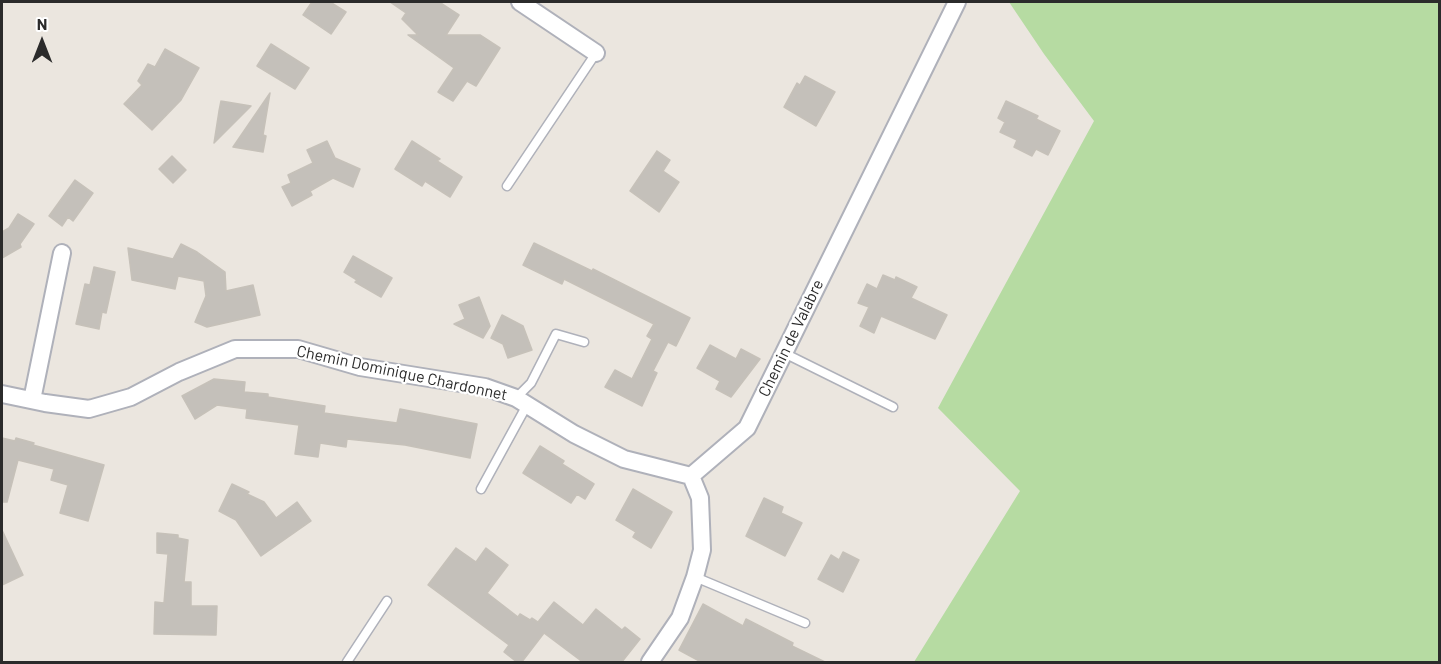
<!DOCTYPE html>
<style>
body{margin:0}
#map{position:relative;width:1441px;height:664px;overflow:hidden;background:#ebe6df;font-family:Barlow,sans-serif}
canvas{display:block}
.frame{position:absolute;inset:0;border:3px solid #2b2b2b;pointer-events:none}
.north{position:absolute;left:12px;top:12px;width:60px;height:60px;-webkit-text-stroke:4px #fff;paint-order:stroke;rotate:0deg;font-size:16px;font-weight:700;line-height:24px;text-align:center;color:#2b2b2b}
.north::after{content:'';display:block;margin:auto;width:21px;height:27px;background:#2b2b2b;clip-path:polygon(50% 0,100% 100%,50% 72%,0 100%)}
</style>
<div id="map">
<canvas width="1441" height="664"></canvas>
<div class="frame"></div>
<div class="north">N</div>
</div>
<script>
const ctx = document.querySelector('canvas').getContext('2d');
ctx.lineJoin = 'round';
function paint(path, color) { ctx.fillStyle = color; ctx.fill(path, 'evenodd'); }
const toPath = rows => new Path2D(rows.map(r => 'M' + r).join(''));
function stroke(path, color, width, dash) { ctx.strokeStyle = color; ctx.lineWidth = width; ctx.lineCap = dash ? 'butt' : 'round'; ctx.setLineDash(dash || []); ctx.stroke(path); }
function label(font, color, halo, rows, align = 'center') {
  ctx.font = font + ' Barlow,sans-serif'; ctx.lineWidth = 4.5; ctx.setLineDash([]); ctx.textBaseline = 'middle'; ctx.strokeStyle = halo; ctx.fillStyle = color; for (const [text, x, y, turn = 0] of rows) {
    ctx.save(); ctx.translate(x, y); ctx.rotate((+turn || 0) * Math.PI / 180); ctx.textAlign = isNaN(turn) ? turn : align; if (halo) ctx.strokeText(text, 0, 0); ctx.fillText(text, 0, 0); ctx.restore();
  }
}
paint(toPath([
 [1009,2,1439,2,1439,662,914,662,1020,491,938,408,1094,121,1044,54]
]), '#b6dba2');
const building = toPath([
 [312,2,330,2,346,12,331,34,303,15,312,2],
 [390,2,439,2,459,15,446,35,480,35,500,48,476,86,467,81,453,101,438,92,454,68,408,35,418,35,402,19,406,13,390,2],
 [271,44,309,68,295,89,257,66,271,44],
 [165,49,199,68,181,100,152,130,124,104,142,85,138,81,148,64,155,67,165,49],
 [805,76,835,92,816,126,784,107,797,83,800,85,805,76],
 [270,93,263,135,266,136,263,152,233,147,270,93],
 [221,101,251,106,214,143,219,111,221,101],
 [1006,101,1038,116,1036,119,1060,131,1048,155,1036,149,1032,156,1014,147,1017,140,1000,132,1005,122,998,118,1006,101],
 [327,141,335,158,360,169,353,187,333,178,310,191,312,195,292,206,282,187,291,183,288,175,313,163,307,150,327,141],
 [412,141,440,159,437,161,462,177,450,197,425,181,422,186,395,169,412,141],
 [657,151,670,160,663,171,679,182,659,212,630,191,657,151],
 [172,156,186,170,173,183,159,169,172,156],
 [75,180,93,193,73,221,68,217,62,226,49,216,75,180],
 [18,214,34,224,20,244,21,247,2,258,2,232,9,228,18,214],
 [534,243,592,271,593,269,690,318,676,346,668,342,653,371,657,373,642,406,605,387,615,370,632,379,652,339,647,336,654,324,564,279,562,284,523,265,534,243],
 [181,244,197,252,225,272,226,291,253,285,260,315,207,327,195,322,206,296,204,281,178,276,175,289,132,280,128,248,173,259,181,244],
 [353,256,392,278,381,297,355,282,357,280,344,272,353,256],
 [94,267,115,272,106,313,102,312,99,329,76,324,85,284,90,285,94,267],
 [883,275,895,280,896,277,917,287,911,298,947,315,935,339,881,316,874,333,860,326,869,307,858,303,867,284,877,289,883,275],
 [479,297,490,326,483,338,454,324,465,319,459,305,479,297],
 [502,315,523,326,532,350,508,358,503,344,491,338,502,315],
 [710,345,736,359,741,349,760,359,731,397,716,389,720,381,697,368,710,345],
 [214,379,245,382,244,392,268,394,268,397,325,406,324,413,397,423,400,409,477,424,470,458,405,445,347,439,346,447,320,443,318,457,295,454,299,425,246,418,247,409,217,405,195,419,182,396,214,379],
 [2,438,15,441,16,438,34,443,33,445,104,465,88,521,60,513,68,485,51,480,54,469,18,460,7,502,2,502,2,438],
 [540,446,564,461,562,464,594,484,585,499,577,494,571,503,523,473,540,446],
 [232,484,249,492,247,494,264,502,276,518,297,502,311,521,261,556,236,520,219,511,232,484],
 [633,489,672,512,651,548,633,537,636,532,616,520,633,489],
 [764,498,783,507,781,513,802,523,785,556,746,536,764,498],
 [2,530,23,575,2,585,2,530],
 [157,533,178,535,178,538,188,540,184,582,191,582,191,606,217,606,216,635,154,634,155,602,164,603,168,554,157,553,157,533],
 [456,548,476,562,486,548,508,565,487,593,518,617,520,614,530,620,532,618,538,622,554,602,583,625,596,609,622,630,625,627,640,639,621,663,584,663,544,633,521,663,518,663,504,652,509,645,428,585,456,548],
 [843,552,859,560,843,592,818,579,831,555,839,560,843,552],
 [703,604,743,626,746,619,793,643,792,646,827,663,703,663,679,650,703,604]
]);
paint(building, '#c4c0ba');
stroke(building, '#c6c1b9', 1.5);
const service = toPath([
 [507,186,596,53],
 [784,353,893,407],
 [516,398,531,383,556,334,584,342],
 [481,489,527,405],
 [695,577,805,623],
 [347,662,387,601]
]);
const minor = toPath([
 [520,2,596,53],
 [2,394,45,403,89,409,131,397,179,372,235,349,298,349,360,367,485,387,516,398,574,434,624,459,691,476],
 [32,400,62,253],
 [650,662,680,618,695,577,702,550,700,498,691,476,747,428,957,2]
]);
stroke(service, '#afb1ba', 11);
stroke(minor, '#afb1ba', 20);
stroke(service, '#fff', 8);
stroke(minor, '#fff', 16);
label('16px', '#2b2b2b', '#fff', [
 ["Chemin de Valabre",791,338,-64],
 ["Chemin Dominique Chardonnet",402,373,12]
]);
</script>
